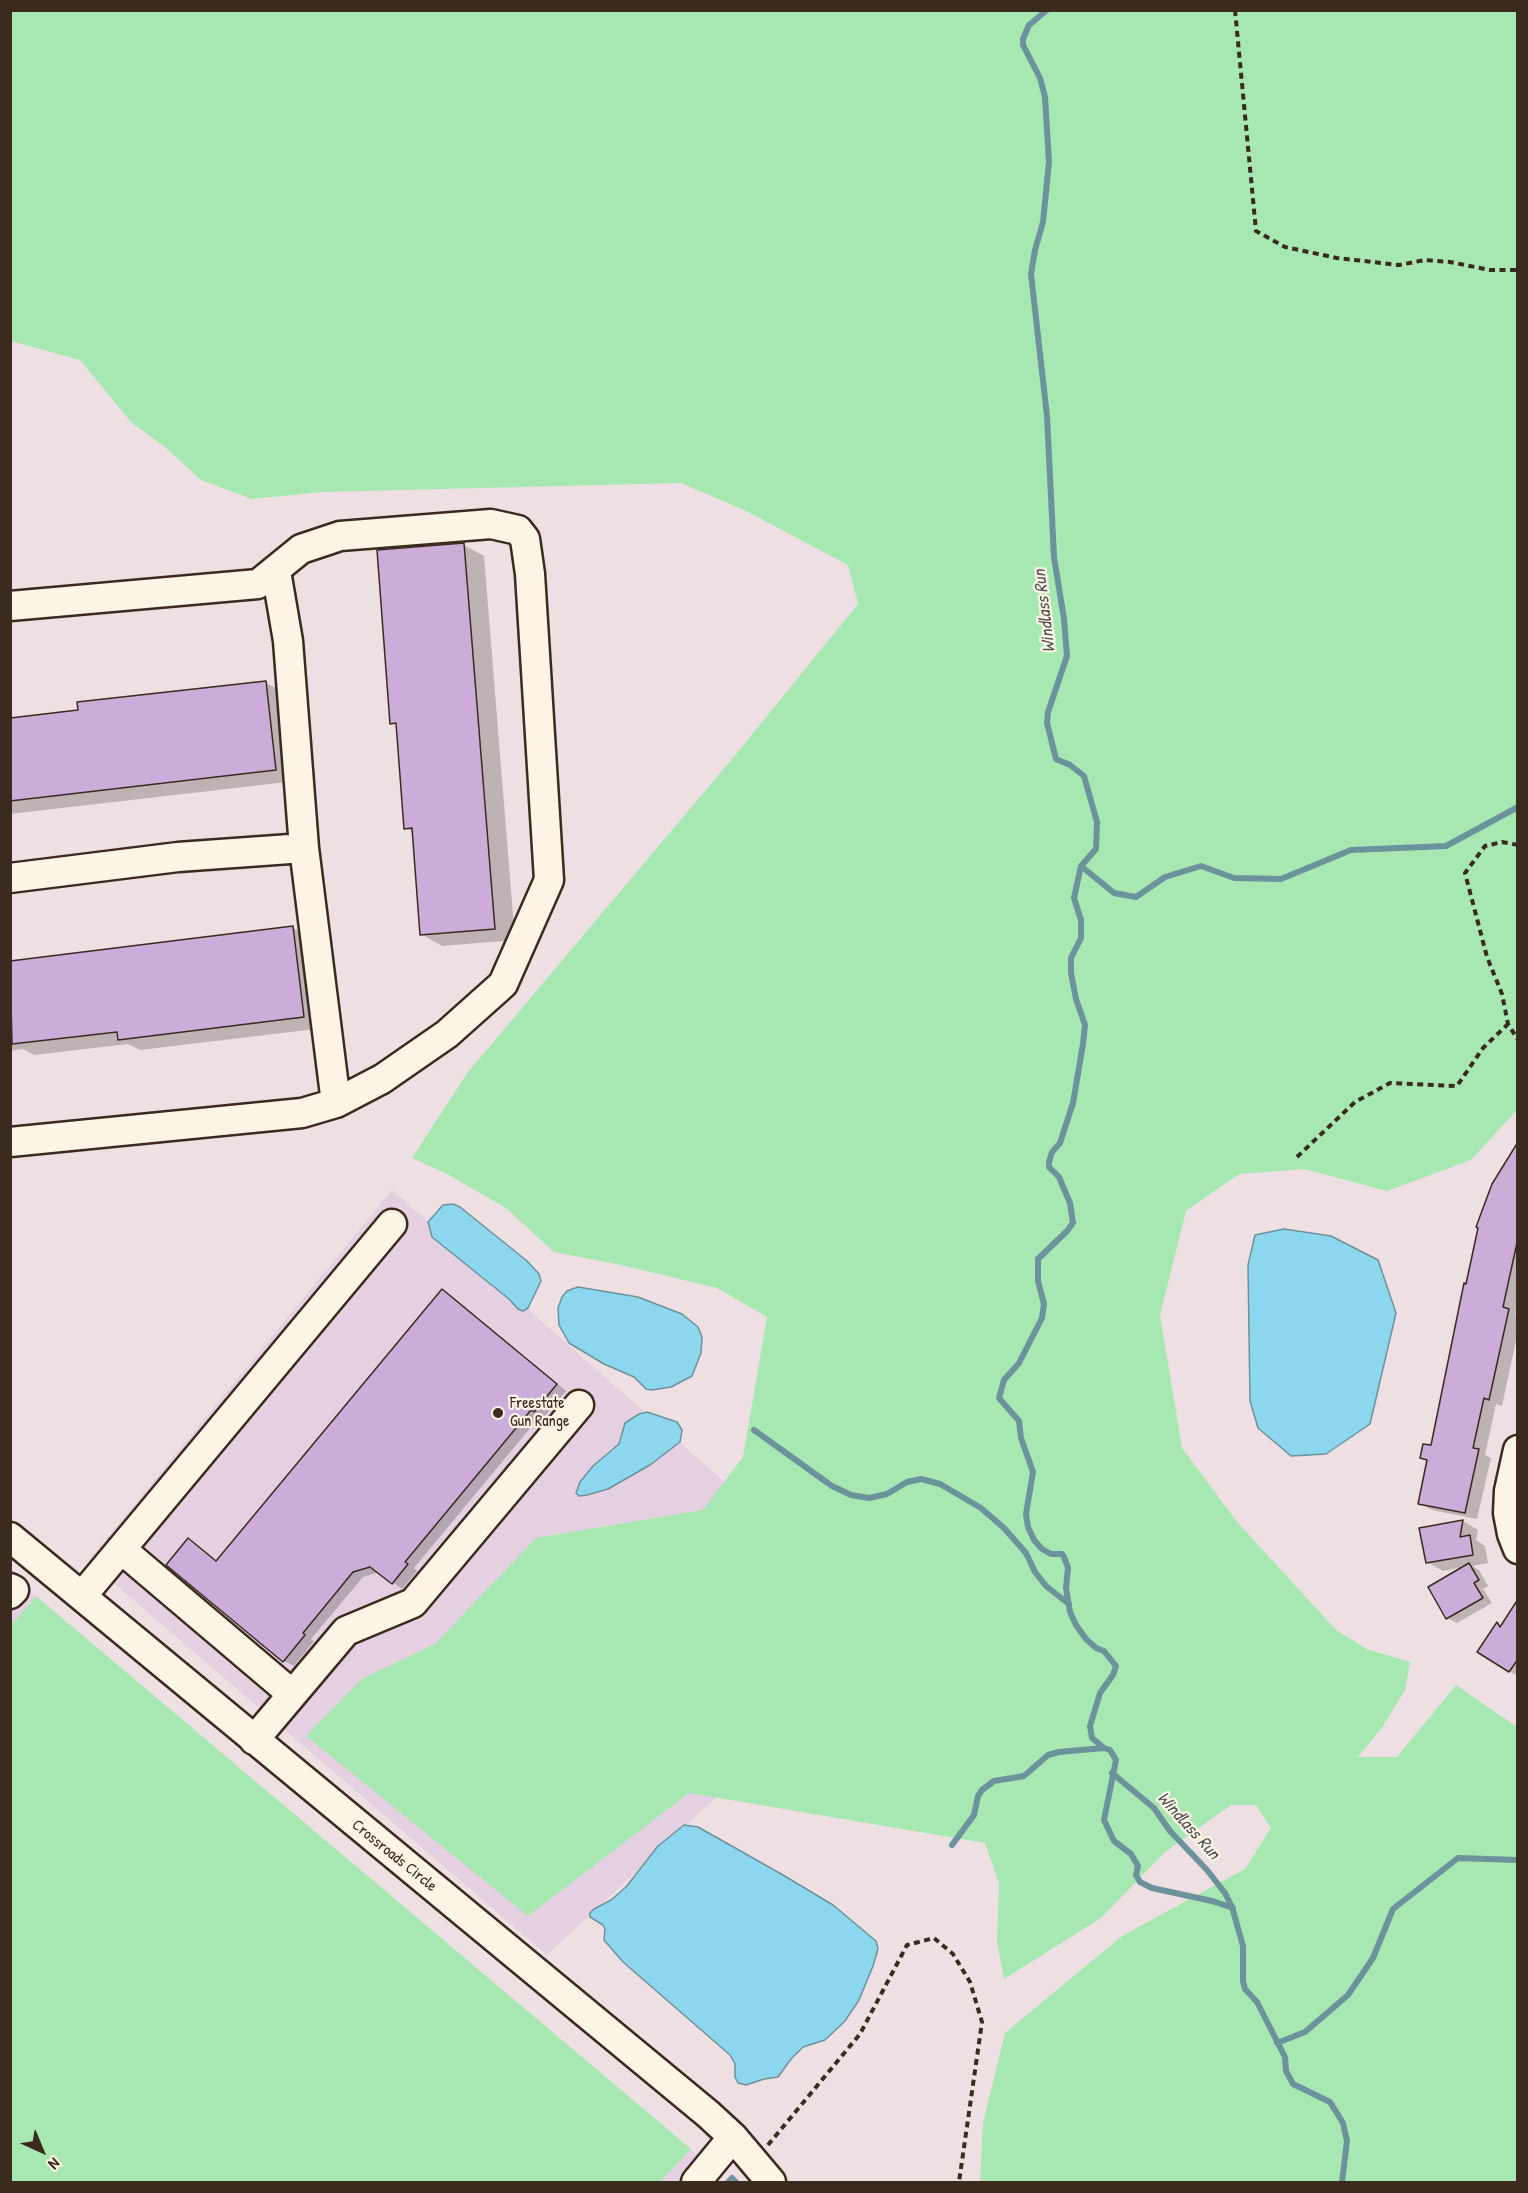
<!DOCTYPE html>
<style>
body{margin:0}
#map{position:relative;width:1528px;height:2193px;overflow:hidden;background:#eedfe2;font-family:"Patrick Hand",sans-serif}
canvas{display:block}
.frame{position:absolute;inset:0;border:12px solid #3b2a1e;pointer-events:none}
.north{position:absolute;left:12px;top:2121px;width:60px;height:60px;-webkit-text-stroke:4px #fcf5e5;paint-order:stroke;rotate:136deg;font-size:16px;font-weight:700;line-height:24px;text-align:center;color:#3b2a1e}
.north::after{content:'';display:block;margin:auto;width:21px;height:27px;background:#3b2a1e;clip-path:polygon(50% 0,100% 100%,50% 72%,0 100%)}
</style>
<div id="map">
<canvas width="1528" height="2193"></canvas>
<div class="frame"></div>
<div class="north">N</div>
</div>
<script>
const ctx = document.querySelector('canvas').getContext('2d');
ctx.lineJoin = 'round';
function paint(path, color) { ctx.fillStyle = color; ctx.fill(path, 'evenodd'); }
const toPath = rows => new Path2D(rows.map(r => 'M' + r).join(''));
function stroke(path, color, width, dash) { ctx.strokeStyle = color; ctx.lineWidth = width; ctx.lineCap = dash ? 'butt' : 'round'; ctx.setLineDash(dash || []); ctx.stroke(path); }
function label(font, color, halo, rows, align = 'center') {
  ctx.font = font + ' "Patrick Hand",sans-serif'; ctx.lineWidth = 4.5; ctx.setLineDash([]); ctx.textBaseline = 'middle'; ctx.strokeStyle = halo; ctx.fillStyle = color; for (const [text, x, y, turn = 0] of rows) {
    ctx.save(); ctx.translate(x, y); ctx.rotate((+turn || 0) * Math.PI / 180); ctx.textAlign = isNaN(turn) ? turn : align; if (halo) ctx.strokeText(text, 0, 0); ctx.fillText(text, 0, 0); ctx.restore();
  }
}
paint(toPath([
 [392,1190,893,1630,845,1683,702,1810,547,1955,88,1561],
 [11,1577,36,1596,11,1626],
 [691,2149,720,2182,660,2182]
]), '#e4d0e0');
paint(toPath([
 [10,11,1517,11,1517,1110,1471,1160,1387,1191,1304,1169,1239,1174,1186,1211,1160,1315,1182,1448,1238,1523,1336,1630,1367,1649,1410,1662,1405,1690,1383,1726,1358,1757,1397,1757,1456,1685,1517,1727,1517,2182,980,2182,983,2123,1005,2033,1122,1936,1245,1869,1271,1828,1256,1805,1231,1805,1165,1852,1101,1918,1004,1979,997,1942,999,1883,985,1843,689,1793,528,1916,306,1736,362,1679,435,1644,536,1538,703,1510,743,1457,767,1317,717,1288,621,1265,554,1252,506,1208,447,1174,412,1158,468,1072,732,759,858,604,848,565,744,510,681,483,322,492,252,499,201,480,165,447,132,423,80,360,11,341],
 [36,1596,691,2149,660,2182,11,2182,10,1626]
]), '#a7e8b2');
const water = toPath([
 [453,1204,460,1207,527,1261,539,1274,541,1281,528,1308,523,1311,518,1309,509,1299,432,1237,428,1222,443,1205,453,1204],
 [1284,1229,1331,1236,1378,1260,1396,1313,1370,1424,1326,1454,1291,1456,1258,1428,1250,1401,1248,1265,1255,1235,1284,1229],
 [578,1287,638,1297,682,1314,698,1327,702,1337,701,1353,692,1376,671,1387,652,1390,646,1389,634,1377,604,1364,569,1343,559,1325,558,1308,562,1297,567,1291,578,1287],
 [647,1412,677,1422,682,1430,680,1442,650,1465,608,1489,587,1495,579,1496,576,1493,580,1482,593,1466,619,1444,625,1423,639,1414,647,1412],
 [684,1825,698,1827,783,1875,833,1905,876,1941,878,1949,873,1966,859,2000,845,2021,825,2040,803,2047,791,2059,778,2077,764,2079,746,2085,738,2083,735,2077,735,2064,730,2055,623,1962,604,1940,605,1929,603,1925,590,1917,590,1913,594,1909,611,1900,626,1887,658,1846,684,1825]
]);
paint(water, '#8dd7ee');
stroke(water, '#6c929b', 1.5);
paint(toPath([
 [464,545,484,556,515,940,442,946,421,934,413,832,406,828,398,726,392,723],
 [265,682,286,694,296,781,10,814,10,719,79,711],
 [293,928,313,940,324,1028,140,1050,128,1044,34,1055,23,1049,10,1051,10,962],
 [1518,1145,1518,1300,1515,1314,1518,1315,1518,1331,1502,1406,1496,1404,1485,1455,1491,1458,1477,1519,1432,1510,1420,1503,1428,1461,1422,1458,1432,1447,1468,1286],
 [442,1291,452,1296,566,1391,544,1417,541,1415,414,1568,417,1571,402,1589,379,1572,363,1577,311,1639,314,1641,294,1666,284,1661,189,1540,218,1562],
 [1463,1521,1478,1530,1476,1540,1485,1546,1488,1563,1472,1566,1479,1570,1488,1586,1483,1589,1492,1603,1457,1623,1447,1618,1464,1567,1443,1571,1427,1562,1421,1529],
 [1518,1622,1518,1676,1484,1657,1497,1624,1503,1627]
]), '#0003');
stroke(toPath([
 [1047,10,1029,25,1023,39,1023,45,1040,78,1045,97,1049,162,1043,222,1035,250,1031,274,1047,416,1054,557,1064,619,1067,656,1048,712,1047,723,1056,759,1070,765,1084,776,1097,822,1096,849,1081,866,1074,898,1081,920,1081,938,1071,958,1071,973,1076,999,1085,1025,1083,1044,1073,1103,1060,1143,1052,1152,1049,1162,1049,1167,1059,1177,1070,1203,1073,1223,1067,1231,1038,1259,1038,1281,1044,1304,1042,1318,1019,1363,1004,1380,999,1398,1019,1421,1021,1438,1033,1472,1026,1514,1028,1527,1034,1540,1042,1549,1051,1554,1062,1554,1064,1557,1068,1568,1066,1588,1070,1612,1076,1625,1086,1639,1096,1648,1104,1651,1116,1666,1113,1675,1100,1693,1090,1726,1092,1738,1104,1748,1110,1750,1116,1760,1104,1820,1114,1841,1131,1854,1138,1866,1136,1875,1140,1882,1152,1888,1212,1901,1233,1908],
 [1081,866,1114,893,1136,897,1165,877,1201,866,1234,878,1281,879,1351,850,1446,846,1518,807],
 [754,1430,832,1486,851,1495,869,1498,887,1494,907,1482,921,1479,940,1484,981,1508,1004,1528,1026,1553,1035,1572,1046,1586,1069,1604],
 [1112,1773,1154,1808,1170,1831,1207,1870,1225,1893,1232,1907,1243,1946,1243,1981,1245,1989,1257,2002,1285,2057,1286,2071,1293,2084,1330,2102,1343,2123,1347,2141,1342,2182],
 [952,1845,974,1815,978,1796,982,1790,994,1781,1024,1776,1048,1755,1059,1752,1104,1748],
 [1277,2043,1305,2032,1348,1995,1373,1958,1393,1909,1458,1858,1518,1860],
 [728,2182,732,2178,736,2182]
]), '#6c929b', 6);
const building = toPath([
 [464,543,495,929,420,935,412,828,404,829,396,723,390,724,377,550,464,543],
 [266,681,276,770,10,801,10,718,78,710,77,702,266,681],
 [293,926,304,1017,118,1040,117,1032,12,1044,10,961,293,926],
 [1518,1142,1518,1238,1503,1307,1509,1309,1489,1400,1484,1398,1473,1448,1479,1449,1465,1513,1418,1504,1427,1460,1420,1458,1423,1444,1431,1445,1464,1283,1466,1284,1478,1228,1476,1227,1492,1184,1518,1142],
 [442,1289,557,1384,534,1412,531,1410,405,1562,408,1564,392,1584,370,1567,353,1572,303,1633,305,1635,283,1662,166,1565,188,1538,216,1561,442,1289],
 [1463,1520,1460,1537,1470,1535,1473,1555,1426,1563,1419,1528,1463,1520],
 [1469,1563,1479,1580,1474,1583,1483,1598,1446,1619,1428,1587,1469,1563],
 [1518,1599,1518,1659,1509,1672,1477,1652,1497,1622,1500,1627,1518,1599]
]);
paint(building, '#ccadda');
stroke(building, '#3b2a1e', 1.5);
const minor = toPath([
 [276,571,288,641,304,848,336,1103],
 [10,606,258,584,301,549,340,536,491,524,518,530,525,539,530,574,549,880,503,984,447,1034,382,1079,336,1103,302,1113,10,1142],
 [10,878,178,857,304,848],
 [1518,1450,1509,1491,1508,1513,1512,1534,1518,1549],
 [10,1537,708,2114,733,2137,771,2182],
 [121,1549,292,1694],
 [10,1588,14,1590,10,1594],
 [82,1596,392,1224],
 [254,1740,346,1631,413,1603,579,1405],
 [696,2182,733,2137]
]);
stroke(minor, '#3b2a1e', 33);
stroke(toPath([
 [1235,10,1256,231,1285,247,1337,258,1399,265,1425,260,1450,262,1490,270,1518,270],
 [1518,845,1502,842,1485,846,1465,873,1487,957,1502,994,1508,1024,1518,1040],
 [1297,1157,1355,1102,1390,1083,1457,1086,1483,1048,1508,1024],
 [768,2145,860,2034,907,1945,934,1938,953,1954,970,1982,982,2022,959,2182]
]), '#3b2a1e', 4, [6, 4.5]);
stroke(minor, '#fcf5e5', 28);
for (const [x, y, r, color] of [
 [498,1413,6,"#3b2a1e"]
]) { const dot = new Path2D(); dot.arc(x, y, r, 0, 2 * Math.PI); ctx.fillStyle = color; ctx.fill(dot); stroke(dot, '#fcf5e5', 2); }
label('16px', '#3b2a1e', '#fcf5e5', [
 ["Freestate",510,1404],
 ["Gun Range",510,1422]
], 'left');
label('16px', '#3b2a1e', '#fcf5e5', [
 ["Crossroads Circle",394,1856,39]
]);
label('italic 18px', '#505552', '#fcf5e5', [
 ["Windlass Run",1045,611,-97],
 ["Windlass Run",1188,1826,48]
]);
</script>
